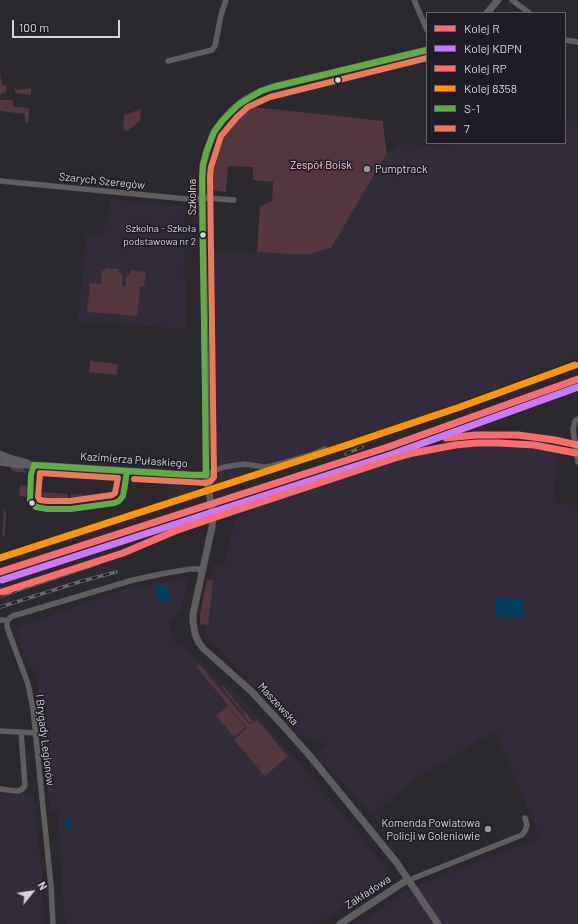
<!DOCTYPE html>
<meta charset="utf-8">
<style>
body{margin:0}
#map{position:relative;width:578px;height:924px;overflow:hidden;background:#2b292e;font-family:Barlow,sans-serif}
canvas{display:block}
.legend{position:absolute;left:426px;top:12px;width:140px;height:132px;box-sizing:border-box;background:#201c27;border:1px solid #69666f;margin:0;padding:5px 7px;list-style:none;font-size:12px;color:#d7d4db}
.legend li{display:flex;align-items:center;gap:8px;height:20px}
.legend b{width:20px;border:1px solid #69666f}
.north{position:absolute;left:12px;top:872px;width:40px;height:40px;-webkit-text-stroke:3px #201c27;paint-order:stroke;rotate:60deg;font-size:11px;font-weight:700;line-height:16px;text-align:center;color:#d7d4db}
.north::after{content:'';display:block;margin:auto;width:14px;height:18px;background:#d7d4db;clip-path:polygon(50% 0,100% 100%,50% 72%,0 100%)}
.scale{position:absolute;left:12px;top:20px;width:108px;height:18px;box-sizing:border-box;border:2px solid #d7d4db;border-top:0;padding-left:5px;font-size:12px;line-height:14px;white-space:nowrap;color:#d7d4db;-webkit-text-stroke:3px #201c27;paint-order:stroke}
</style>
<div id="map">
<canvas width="578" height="924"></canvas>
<ul class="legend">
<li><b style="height:5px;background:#fb6d6d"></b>Kolej R</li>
<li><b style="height:5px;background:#c77afe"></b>Kolej KDPN</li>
<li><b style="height:5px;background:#fb6d6d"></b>Kolej RP</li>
<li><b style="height:5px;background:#ff9500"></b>Kolej 8358</li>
<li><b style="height:5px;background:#61ad45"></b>S-1</li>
<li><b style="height:5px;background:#ec795c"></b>7</li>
</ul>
<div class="north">N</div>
<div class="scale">100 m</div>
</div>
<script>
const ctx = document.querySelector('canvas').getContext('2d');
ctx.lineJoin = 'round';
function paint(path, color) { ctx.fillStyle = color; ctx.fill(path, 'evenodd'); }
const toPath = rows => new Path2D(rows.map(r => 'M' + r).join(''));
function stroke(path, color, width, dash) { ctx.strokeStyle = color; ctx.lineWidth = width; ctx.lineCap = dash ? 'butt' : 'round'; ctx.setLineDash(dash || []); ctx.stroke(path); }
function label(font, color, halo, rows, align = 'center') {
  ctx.font = font + ' Barlow,sans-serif'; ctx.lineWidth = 3; ctx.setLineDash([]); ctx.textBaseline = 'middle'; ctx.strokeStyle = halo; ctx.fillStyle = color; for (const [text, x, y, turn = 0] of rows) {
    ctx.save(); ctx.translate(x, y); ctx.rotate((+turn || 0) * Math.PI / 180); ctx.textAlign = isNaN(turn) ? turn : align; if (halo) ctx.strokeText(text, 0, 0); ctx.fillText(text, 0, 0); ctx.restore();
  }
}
paint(toPath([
 [565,120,578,121,578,358,321,454,309,459,247,477,214,485,211,250,289,254,367,188,387,153,398,145,416,145,448,147,455,143,565,143],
 [110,199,183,206,185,267,183,270,183,274,185,277,186,329,78,321,86,234,98,235,104,228,107,222],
 [465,446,517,447,556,453,556,457,558,458,553,503,578,505,578,924,354,924,358,921,366,920,405,890,540,838,505,755,497,733,487,737,486,736,416,779,372,814,366,809,317,754,327,744,302,737,267,698,209,640,205,633,213,565,226,565,225,562,235,519,310,480,386,455,444,447],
 [169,481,186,482,194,486,200,491,202,499,179,505,168,506],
 [189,578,181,611,175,618,168,622,175,643,181,645,241,698,300,763,312,778,344,815,388,870,385,880,318,924,65,924,57,810,50,810,41,723,37,676,34,671,30,667,23,657,18,634,16,634,15,631,18,630,17,627,23,625,122,590],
 [0,791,34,796,42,882,44,924,0,924]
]), '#312b3a');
paint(toPath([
 [0,71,2,85,6,85,7,88,6,92,4,93,0,94],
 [14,88,19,90,30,88,31,89,31,95,17,93,15,92],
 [0,100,13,100,13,107,29,108,28,123,25,123,25,114,0,111],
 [254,107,383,121,383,126,387,153,331,248,311,254,289,254,257,252,260,206,272,201,273,182,253,180,253,167,228,166,226,192,211,190,214,162,222,141,229,129,238,119,246,111],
 [141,109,140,121,127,131,123,130,124,115],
 [105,268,119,269,119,272,123,276,122,286,126,286,126,277,130,273,131,270,146,272,144,287,140,287,137,316,87,312,90,283,101,284,102,270,105,271],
 [90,361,118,364,117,374,116,375,89,372],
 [11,467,22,468,26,471,26,473,11,471],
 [44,471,109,476,115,479,117,481,117,484,114,484,114,479,41,474,42,472],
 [20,485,27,486,26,497,19,496],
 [40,492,68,494,68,499,67,500,58,501,56,498,40,496],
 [71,494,117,497,111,499,73,502,71,500],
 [4,510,6,511,5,536,2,535],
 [207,579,213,580,208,625,200,624,200,614,204,593],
 [199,664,250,725,257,720,288,756,265,776,234,740,247,728,196,666],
 [222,685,246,714,247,714,253,721,250,723,244,716,245,715,221,686],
 [228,706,245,727,234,737,216,716]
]), '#54363e');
paint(toPath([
 [168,585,171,600,158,602,156,587],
 [496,597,524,600,523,618,496,616],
 [65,819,72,819,71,830,65,829]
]), '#043e5e');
stroke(toPath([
 [414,0,427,30],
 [512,0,529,13],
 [565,40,578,42],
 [168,61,212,50,215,46,221,15,226,0],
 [0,181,187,199,207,198,234,200],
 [578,419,575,421,573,429,578,462],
 [206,475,216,470,224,467,244,464,264,467,272,466,311,455,325,449],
 [125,489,127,471],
 [0,620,4,620,7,621],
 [0,731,36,733],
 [0,789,17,791,21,790,24,787,25,785,21,732],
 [409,880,517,837,522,835,525,831,527,825,525,818],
 [53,924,51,886,33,709,28,684,7,627,7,621,11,617,13,616,133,580,161,574,190,569,203,569]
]), '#5f5d5f', 5.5);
stroke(toPath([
 [487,13,498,0],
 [427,50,273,87,261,91,244,100,231,111,222,121,214,132,210,142,203,165,202,198,206,387,206,475,213,516,212,527,193,614,193,621,195,634,199,643,204,649,251,691,277,719,310,756,397,863,438,924],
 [0,454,10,458,28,463],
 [0,462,19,465,34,465,192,475,206,475],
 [340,924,404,882,409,880]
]), '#5f5d5f', 7);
const rail = toPath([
 [337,450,413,424,547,374],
 [346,454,362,447],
 [0,596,99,563,134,547],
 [0,607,82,581,116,572]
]);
stroke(rail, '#67666a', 3.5);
stroke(rail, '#201c27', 2, [6]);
stroke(toPath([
 [34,465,127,471,123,496,119,501,114,503,71,509,47,509,36,507,30,500,31,475,34,465],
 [127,471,192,475,206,475],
 [206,475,202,176,203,165,206,152,214,132,222,121,238,105,261,91,273,87,427,50]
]), '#61ad45', 6);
stroke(toPath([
 [40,473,118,478,115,493,112,495,70,501,48,501,40,500,38,497,40,473],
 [134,479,206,483,211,481,214,477,210,176,211,167,221,136,237,117,248,107,270,97,427,58]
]), '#ec795c', 6);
stroke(toPath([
 [446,438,476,435,518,435,555,440,578,445],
 [0,572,388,447,578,379]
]), '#fb6d6d', 7);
stroke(toPath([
 [2,580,390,455,578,387]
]), '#c77afe', 7);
stroke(toPath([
 [2,592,123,553,175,531,210,519,392,459,413,453,455,445,476,443,499,443,534,445,576,453]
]), '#fb6d6d', 7);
stroke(toPath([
 [0,558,344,446,460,407,575,365]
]), '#ff9500', 7);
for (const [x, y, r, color] of [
 [338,80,3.5,"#d7d4db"],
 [367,169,4,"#9b989e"],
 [203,235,3.5,"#d7d4db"],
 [32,503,3.5,"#d7d4db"],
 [488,829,4,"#9b989e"]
]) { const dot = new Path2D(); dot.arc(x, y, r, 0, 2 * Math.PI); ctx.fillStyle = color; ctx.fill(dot); stroke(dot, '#201c27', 1.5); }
label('10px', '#d7d4db', '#201c27', [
 ["Szkolna - Szkoła",196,229],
 ["podstawowa nr 2",196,242]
], 'right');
label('11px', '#f8d0d9', '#201c27', [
 ["Zespół Boisk",321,165]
]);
label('11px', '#d7d4db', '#201c27', [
 ["Pumptrack",375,169],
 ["Komenda Powiatowa",480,823,"right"],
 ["Policji w Goleniowie",480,836,"right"]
], 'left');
label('11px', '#d7d4db', '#201c27', [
 ["Szarych Szeregów",102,181,6],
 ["Szkolna",192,197,-90],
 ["Kazimierza Pułaskiego",134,460,4],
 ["Maszewska",278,704,47],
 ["I Brygady Legionów",45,740,83],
 ["Zakładowa",368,892,-33]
]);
</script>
